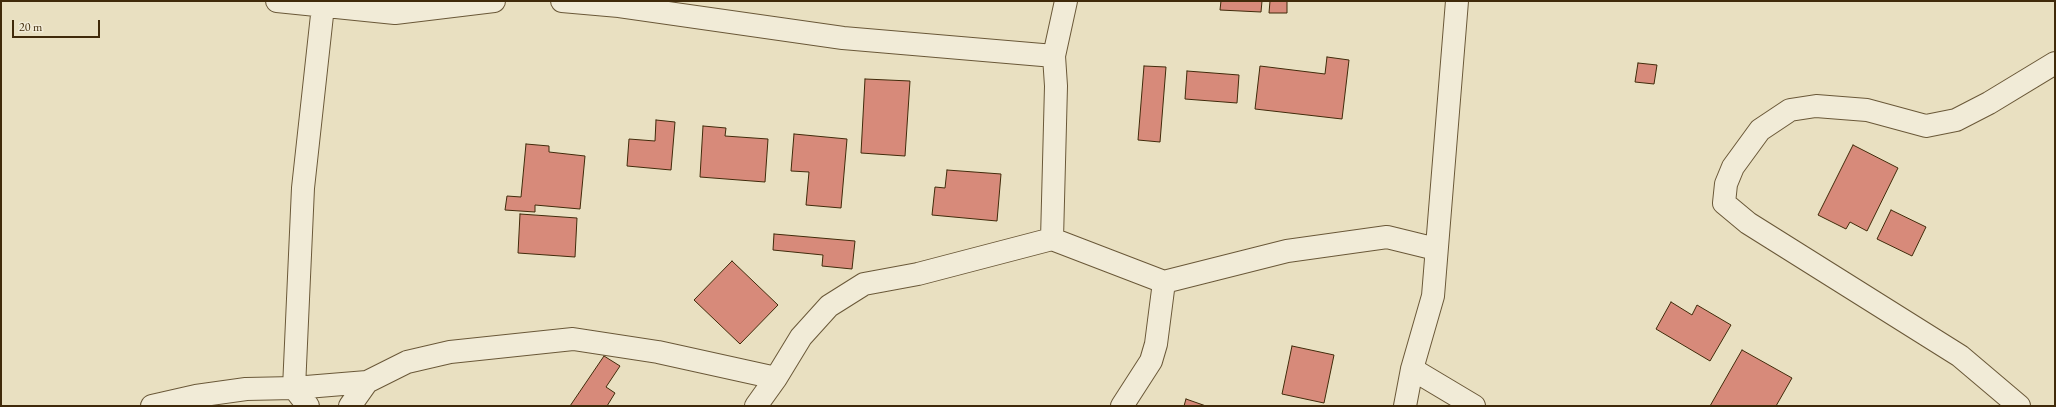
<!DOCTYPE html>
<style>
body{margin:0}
#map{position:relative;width:2056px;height:407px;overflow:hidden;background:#e9e0c1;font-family:"EB Garamond",serif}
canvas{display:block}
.frame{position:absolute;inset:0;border:2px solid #402a0a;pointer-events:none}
.scale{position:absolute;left:12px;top:20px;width:88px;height:18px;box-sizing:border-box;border:2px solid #402a0a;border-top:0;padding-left:5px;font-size:12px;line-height:14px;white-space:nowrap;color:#402a0a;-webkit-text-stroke:3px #f1ebd7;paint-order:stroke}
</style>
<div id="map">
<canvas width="2056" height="407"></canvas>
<div class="frame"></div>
<div class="scale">20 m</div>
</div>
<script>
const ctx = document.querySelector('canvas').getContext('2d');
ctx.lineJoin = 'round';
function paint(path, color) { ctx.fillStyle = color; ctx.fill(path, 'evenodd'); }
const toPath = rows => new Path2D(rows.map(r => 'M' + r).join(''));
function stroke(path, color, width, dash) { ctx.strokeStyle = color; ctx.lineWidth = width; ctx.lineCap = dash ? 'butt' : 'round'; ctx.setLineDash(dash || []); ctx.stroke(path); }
const building = toPath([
 [1221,1,1262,1,1261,12,1220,10,1221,1],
 [1270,1,1287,1,1287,13,1269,13,1270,1],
 [1327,57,1349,60,1342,119,1255,109,1260,66,1325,74,1327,57],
 [1638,63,1657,65,1654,84,1635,82,1638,63],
 [1144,66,1166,67,1160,142,1138,140,1144,66],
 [1187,71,1239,75,1237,103,1185,99,1187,71],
 [865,79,910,81,905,156,861,153,865,79],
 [656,120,675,122,671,170,627,166,629,139,655,141,656,120],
 [703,126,726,128,725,136,768,139,765,182,700,177,703,126],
 [794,134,847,139,841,208,806,205,809,172,791,171,794,134],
 [526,144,549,146,549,152,585,156,580,209,535,205,535,212,505,210,507,196,521,197,526,144],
 [1853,145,1898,168,1867,231,1850,222,1846,229,1818,215,1853,145],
 [947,170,1001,174,997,221,932,215,935,187,945,188,947,170],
 [1891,210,1926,227,1912,256,1877,239,1891,210],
 [520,214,577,218,575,257,518,253,520,214],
 [774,234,855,241,852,269,822,266,823,255,773,250,774,234],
 [732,261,778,305,740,344,694,300,732,261],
 [1671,302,1692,315,1697,305,1731,325,1710,361,1656,329,1671,302],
 [1292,346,1334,355,1324,403,1282,394,1292,346],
 [1742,350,1792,378,1776,406,1710,406,1742,350],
 [604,356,620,366,606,387,615,393,607,406,570,406,604,356],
 [1186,399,1206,406,1184,406,1186,399]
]);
paint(building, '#d78a7a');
stroke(building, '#402a0a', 1);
const minor = toPath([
 [277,1,395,13,494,1],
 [562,1,619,6,843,38,1054,56],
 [1052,239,1056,86,1054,56,1066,1],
 [1412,369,1474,406],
 [152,406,196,396,246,389,294,388,367,382,407,362,450,352,573,339,658,352,776,378],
 [308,406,294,388,303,188,323,6],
 [350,406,367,382],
 [756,406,776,378,801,337,829,306,864,284,918,274,1052,239,1164,282,1287,251,1387,237,1436,249],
 [1122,406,1151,361,1156,344,1164,282],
 [1405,406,1412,369,1433,296,1457,1],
 [2019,406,1960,356,1748,223,1724,203,1726,184,1733,167,1760,130,1790,110,1816,106,1867,110,1926,126,1956,120,1989,103,2055,63]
]);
stroke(minor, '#6a5838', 24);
stroke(minor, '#f1ebd7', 22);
</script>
